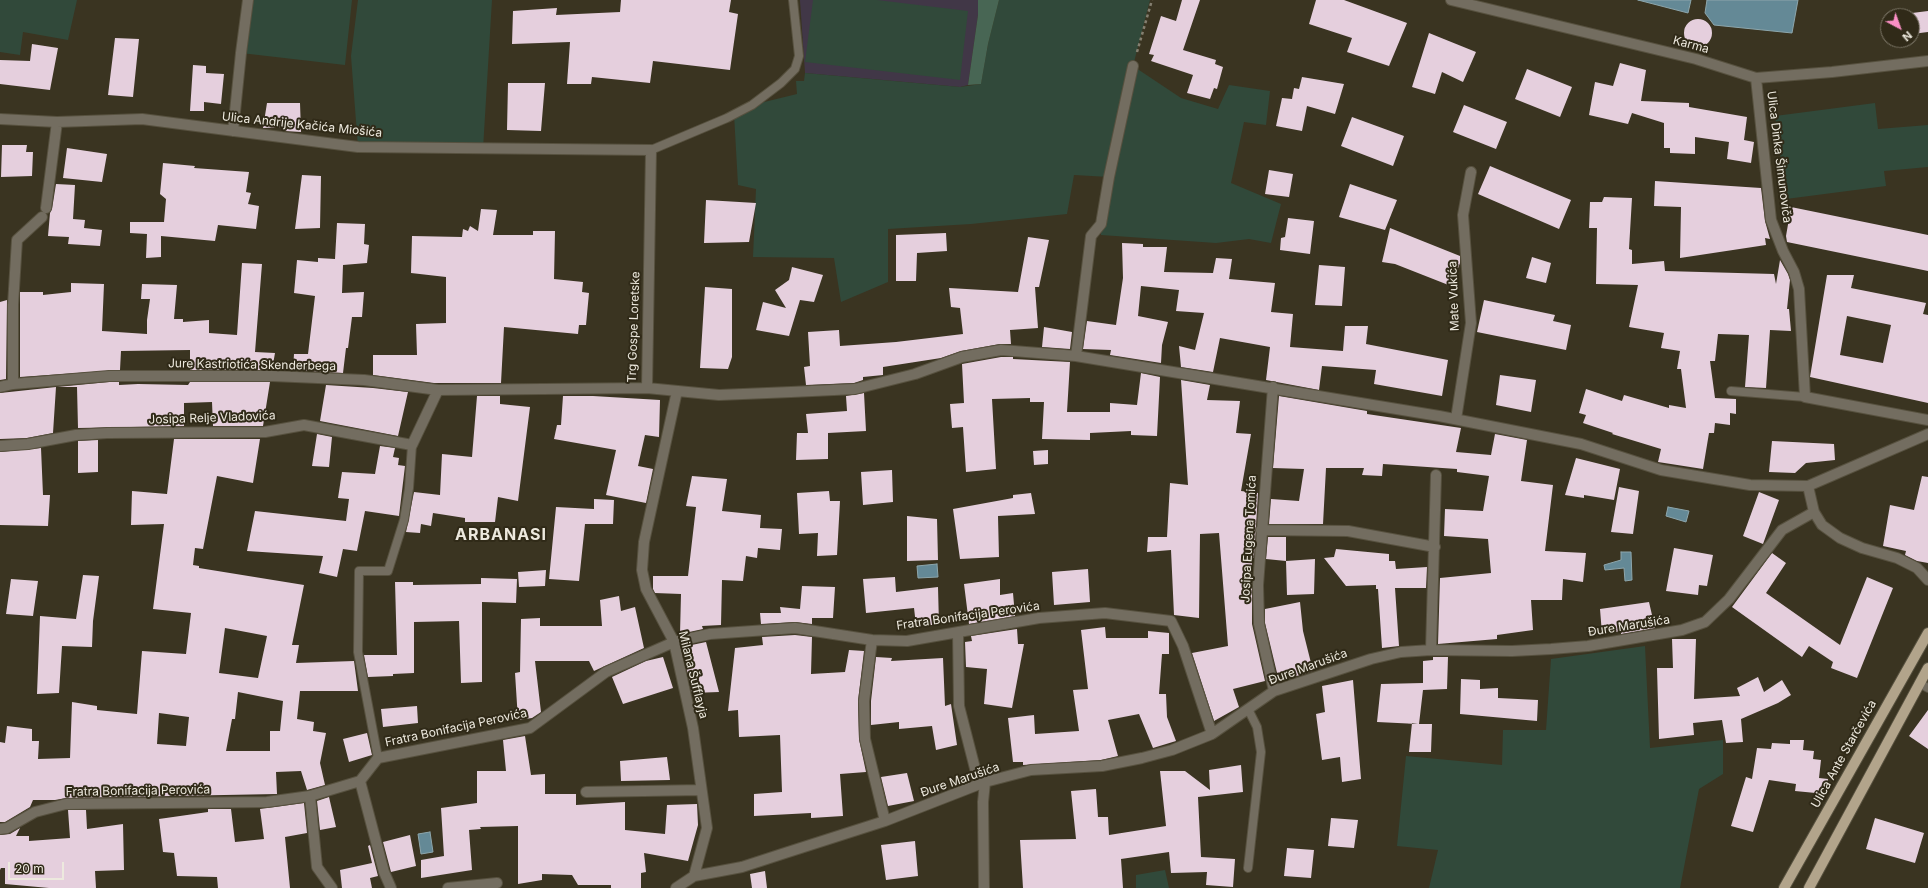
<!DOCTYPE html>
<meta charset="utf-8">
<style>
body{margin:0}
#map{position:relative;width:1928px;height:888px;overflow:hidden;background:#3a3421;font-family:Inter,sans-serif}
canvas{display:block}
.north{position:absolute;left:1880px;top:8px;width:40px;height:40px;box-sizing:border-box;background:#302a18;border:1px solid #7c7667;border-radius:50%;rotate:139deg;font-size:11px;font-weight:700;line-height:16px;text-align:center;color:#ede9de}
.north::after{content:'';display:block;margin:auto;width:14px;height:18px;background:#fb8fc5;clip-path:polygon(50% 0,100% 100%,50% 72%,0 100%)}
.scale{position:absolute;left:8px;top:862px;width:56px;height:18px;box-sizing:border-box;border:2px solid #ede9de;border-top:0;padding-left:5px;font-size:12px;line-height:14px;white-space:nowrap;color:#ede9de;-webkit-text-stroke:3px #302a18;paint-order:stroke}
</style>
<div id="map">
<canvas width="1928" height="888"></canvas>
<div class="north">N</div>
<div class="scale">20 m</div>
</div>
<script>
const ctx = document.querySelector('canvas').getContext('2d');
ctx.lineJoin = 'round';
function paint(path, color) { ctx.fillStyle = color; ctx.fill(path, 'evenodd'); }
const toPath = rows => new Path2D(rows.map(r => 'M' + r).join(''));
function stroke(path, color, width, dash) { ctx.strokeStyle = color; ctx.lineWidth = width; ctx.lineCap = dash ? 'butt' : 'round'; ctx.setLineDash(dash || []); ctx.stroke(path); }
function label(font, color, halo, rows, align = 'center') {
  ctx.font = font + ' Inter,sans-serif'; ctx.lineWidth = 4; ctx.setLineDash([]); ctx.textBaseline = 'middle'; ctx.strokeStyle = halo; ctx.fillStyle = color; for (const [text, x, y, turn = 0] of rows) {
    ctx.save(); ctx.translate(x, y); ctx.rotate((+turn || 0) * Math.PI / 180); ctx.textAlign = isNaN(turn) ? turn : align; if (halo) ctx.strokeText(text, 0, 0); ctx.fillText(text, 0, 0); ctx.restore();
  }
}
paint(toPath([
 [800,0,978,0,978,15,968,85,960,87,805,73]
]), '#413747');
paint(toPath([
 [0,0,77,0,68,40,23,32,20,55,0,52],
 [248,0,352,0,345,65,241,53],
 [358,0,492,0,483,149,358,147,351,56],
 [813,0,877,0,968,11,960,80,805,62],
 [999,0,1150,0,1133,66,1181,98,1218,109,1229,85,1270,91,1266,125,1244,122,1231,183,1281,204,1271,243,1249,239,1216,243,1101,235,1101,219,1109,177,1074,175,1067,214,971,224,888,229,888,282,841,302,834,258,753,257,756,189,738,185,734,114,752,105,797,94,796,81,804,81,805,73,960,87,981,84,988,44],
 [1875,103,1878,129,1928,125,1928,167,1884,171,1886,186,1786,199,1775,116],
 [1645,646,1650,748,1723,740,1723,774,1699,789,1680,888,1429,888,1438,850,1397,846,1406,756,1502,765,1503,730,1546,730,1551,659],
 [1165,870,1169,888,1136,888,1136,875]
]), '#31493a');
paint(toPath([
 [978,0,999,0,988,44,981,84,968,85,978,15]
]), '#486654');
const water = toPath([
 [1638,0,1691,0,1688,13,1638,0],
 [1707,0,1798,0,1792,33,1714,25,1705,13,1707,0],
 [1668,507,1689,511,1686,522,1666,516,1668,507],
 [1621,552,1631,552,1632,580,1625,581,1624,568,1605,570,1604,565,1621,560,1621,552],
 [937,564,938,577,918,578,917,566,937,564],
 [430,832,433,852,421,854,418,834,430,832]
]);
paint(water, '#648996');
stroke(water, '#8da6ac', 1);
paint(toPath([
 [621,0,731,0,729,12,738,14,730,70,653,61,650,83,592,77,591,84,567,84,570,42,512,44,513,11,557,8,556,15,620,12],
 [1182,0,1200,0,1183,50,1216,60,1215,64,1223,67,1217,89,1214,88,1210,99,1187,93,1193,75,1151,61,1154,55,1149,54,1161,16,1176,21],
 [1316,0,1344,0,1407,23,1389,66,1347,52,1352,38,1309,24],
 [1928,11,1928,32,1912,34,1912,13],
 '1684 33a14 14 0 1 1 28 0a14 14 0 1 1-28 0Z',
 [1429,33,1476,52,1463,82,1442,72,1435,94,1412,87],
 [115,38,139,39,133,97,108,95],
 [32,44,58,48,50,90,0,84,0,60,30,61],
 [1620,63,1646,70,1641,101,1689,103,1689,107,1747,117,1744,140,1754,142,1751,163,1727,159,1729,142,1695,137,1695,154,1670,153,1670,148,1664,148,1664,123,1632,113,1628,124,1589,115,1595,82,1613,86],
 [193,65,206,66,206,73,224,74,221,104,204,102,204,111,190,111],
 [1527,69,1572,87,1560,117,1515,99],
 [1302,77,1344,84,1335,114,1307,106,1302,131,1276,126,1282,98,1292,99,1294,88,1299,89],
 [508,83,545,83,541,131,507,130],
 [267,103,300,103,301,132,285,131,284,127,263,128],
 [1464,105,1507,122,1496,149,1453,132],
 [1352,117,1404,136,1393,166,1341,146],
 [2,145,27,145,26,152,33,152,32,176,1,177],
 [67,148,107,154,102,182,63,178],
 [163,163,195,166,194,168,249,172,246,192,251,193,248,204,259,206,256,229,218,225,215,241,161,236,161,257,146,258,147,234,130,233,130,222,164,222,166,199,160,194],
 [1490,166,1571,200,1559,229,1478,194],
 [1269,170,1293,174,1289,197,1265,194],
 [302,175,321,176,320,228,295,229],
 [1655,181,1761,188,1765,221,1770,239,1765,238,1766,245,1680,258,1681,207,1654,206],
 [56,184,75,185,73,219,85,220,84,228,102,230,100,246,68,244,69,237,48,236,50,213,52,209],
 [1350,184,1397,200,1385,230,1339,217],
 [1604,197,1632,198,1629,249,1632,250,1632,264,1664,261,1665,271,1774,274,1776,284,1780,260,1788,274,1790,280,1787,309,1789,309,1791,331,1770,330,1766,388,1745,387,1749,335,1718,334,1715,361,1710,361,1715,398,1736,399,1736,414,1730,413,1730,425,1715,423,1714,433,1709,433,1703,469,1658,462,1661,449,1612,434,1613,433,1583,423,1586,415,1579,413,1586,389,1622,401,1624,395,1669,408,1669,405,1686,408,1681,369,1677,369,1680,351,1661,348,1664,333,1629,327,1638,285,1596,284,1597,228,1589,228,1590,202,1602,202],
 [706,200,756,203,749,242,704,243],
 [1791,207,1928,235,1928,271,1787,242,1786,236],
 [481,209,497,210,493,235,533,235,533,231,555,231,554,279,583,282,582,292,589,293,586,325,579,325,578,334,504,327,501,383,434,383,373,375,373,355,417,355,416,324,446,323,446,277,411,273,412,236,462,237,463,229,468,231,470,226,478,231],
 [1288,218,1314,221,1310,254,1280,250,1281,238,1285,237],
 [337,223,365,224,364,244,369,245,367,263,343,265,342,293,364,292,362,317,352,317,348,348,346,348,343,373,293,370,294,354,308,354,315,296,294,293,297,260,318,262,318,258,335,259],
 [1390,228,1460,256,1460,263,1451,286,1395,264,1382,262],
 [946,233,947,251,917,253,916,281,896,281,896,235],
 [1028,237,1049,240,1039,287,1035,287,1038,328,1010,330,1011,344,1000,344,961,351,941,358,883,367,883,375,863,377,863,380,854,383,806,385,804,367,810,366,808,332,839,330,840,346,896,342,963,334,960,308,951,307,949,288,1018,292],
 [1122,243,1143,244,1143,247,1167,247,1164,272,1213,273,1216,258,1232,259,1229,279,1275,283,1271,312,1293,314,1290,347,1343,351,1345,326,1368,326,1366,344,1448,360,1442,396,1374,384,1376,370,1322,366,1319,390,1266,380,1270,347,1220,338,1213,372,1181,367,1179,346,1195,350,1204,313,1176,311,1179,290,1141,286,1138,316,1168,322,1162,345,1161,363,1110,355,1111,350,1083,349,1087,321,1116,325,1123,278],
 [1532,257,1551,263,1546,283,1526,278],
 [242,263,262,264,255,352,275,353,272,370,190,370,190,350,121,351,120,370,20,377,20,292,43,292,43,295,71,292,71,283,104,284,102,331,147,334,147,320,150,299,141,299,142,284,177,285,174,319,183,319,183,322,209,320,209,333,237,335],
 [1319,265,1345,267,1342,306,1315,305],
 [792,267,823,275,814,302,800,300,789,336,756,330,763,302,786,308,775,290,789,280],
 [1827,275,1854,275,1851,288,1926,303,1923,314,1928,315,1928,403,1810,377],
 [1847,316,1891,325,1883,363,1840,355],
 [705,287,732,289,732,357,728,369,700,368],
 [7,300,6,379,0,380,0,302],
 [1484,300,1555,315,1553,321,1571,325,1566,350,1477,332],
 [1044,327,1072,332,1070,349,1042,347],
 [1001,357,1013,357,1013,359,1070,362,1067,412,1110,412,1110,403,1137,405,1141,373,1160,377,1157,436,1131,435,1131,431,1090,433,1090,440,1042,439,1044,402,1030,402,1030,398,992,399,996,469,966,472,963,427,952,428,950,404,964,403,962,364],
 [1500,375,1536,380,1531,412,1496,405],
 [1181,380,1210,385,1207,400,1240,401,1236,433,1251,434,1241,491,1258,493,1254,558,1252,558,1252,624,1265,681,1233,689,1239,707,1214,721,1192,653,1228,646,1219,533,1200,534,1199,618,1174,615,1171,550,1147,552,1148,537,1167,537,1170,483,1188,485],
 [109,382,119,382,119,385,138,384,188,385,190,382,270,382,263,426,213,426,212,402,184,403,184,426,78,428,77,387,57,387],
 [326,385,373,388,408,392,398,436,320,421],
 [56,387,53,433,27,438,0,439,0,393],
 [864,393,866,431,828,433,828,459,796,460,797,433,808,433,806,414,847,411,846,396],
 [477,396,500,396,500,404,530,407,518,501,498,497,495,522,465,522,465,518,433,513,431,526,421,524,420,533,406,532,414,492,440,495,442,454,472,457],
 [563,396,593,396,660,400,659,437,645,435,638,466,653,469,646,503,606,495,616,450,554,439,557,425,561,425],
 [1279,396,1367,411,1367,414,1461,428,1456,452,1491,455,1495,434,1527,440,1521,481,1553,485,1545,551,1586,553,1583,582,1563,579,1562,600,1531,600,1533,630,1497,635,1497,639,1438,644,1440,578,1491,573,1488,539,1444,536,1445,509,1483,511,1489,476,1457,472,1457,469,1383,464,1382,476,1362,475,1364,468,1326,468,1323,524,1269,524,1271,499,1299,501,1304,469,1273,468],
 [317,434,332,437,329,467,312,466],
 [174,439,260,439,253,483,217,476,203,549,195,548,193,565,199,566,199,568,304,585,292,645,299,645,296,663,354,661,358,691,300,691,297,719,314,722,313,731,326,733,320,763,325,785,307,790,301,771,276,772,277,794,66,798,55,800,33,800,30,807,5,822,0,822,0,742,5,743,7,726,32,729,32,741,39,741,38,759,70,758,72,702,97,706,97,710,137,714,142,651,186,654,191,613,153,609,164,524,131,525,132,491,167,494],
 [225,628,267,636,258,678,219,673],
 [238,692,283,701,280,731,270,731,270,751,226,751,232,719,235,719],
 [159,713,189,717,186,746,157,744],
 [98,440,98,472,78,473,78,441],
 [1772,441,1834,444,1835,460,1806,463,1795,473,1769,472],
 [380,446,395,448,393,457,399,458,398,465,405,466,399,516,365,511,357,551,343,549,337,577,319,573,323,556,247,551,255,511,346,521,349,499,338,498,342,472,375,474],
 [41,448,43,495,50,495,48,526,0,525,0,452],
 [1048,450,1048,464,1034,465,1033,451],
 [1576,458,1620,469,1614,500,1584,495,1584,498,1565,495],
 [892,470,893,502,863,505,861,472],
 [692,476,727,479,722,511,761,515,760,528,782,529,780,550,758,548,757,558,746,556,743,581,722,580,721,625,702,626,703,629,680,634,681,594,655,593,653,589,653,576,688,576,696,507,686,506],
 [1922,476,1928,477,1928,563,1917,561,1905,555,1906,551,1883,546,1890,505,1914,510],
 [1619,487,1639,491,1633,534,1611,532],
 [829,491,830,501,840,501,837,555,817,556,818,533,799,534,797,493],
 [1759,492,1779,500,1763,544,1743,536],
 [1031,493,1035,514,998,516,999,557,960,559,953,509,1013,498,1013,495],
 [594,499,614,500,613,524,585,524,579,581,549,579,556,507,594,509],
 [907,516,937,519,938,560,907,561],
 [1268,537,1286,537,1286,561,1266,559],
 [1674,548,1713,555,1707,586,1699,585,1698,595,1666,591],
 [1336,549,1389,554,1389,561,1395,561,1396,569,1427,567,1426,588,1395,588,1399,646,1382,648,1378,589,1376,589,1376,585,1346,586,1324,558,1334,557],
 [1772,553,1786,563,1766,593,1840,645,1867,577,1893,588,1857,678,1831,668,1833,662,1809,646,1802,657,1732,607],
 [1315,559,1314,594,1287,595,1286,561],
 [1088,569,1090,602,1054,605,1052,572],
 [546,570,545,586,519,587,518,572],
 [83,575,99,576,93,621,92,647,62,646,59,693,37,694,40,616,76,619],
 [895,577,896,592,938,587,939,625,916,625,914,608,866,613,863,579],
 [481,578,517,579,516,603,482,602,482,682,461,683,459,621,414,622,414,673,393,674,393,676,368,677,364,655,397,655,395,582,413,582,413,585,481,584],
 [11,579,38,581,33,616,6,614],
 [1000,579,1000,595,1013,593,1015,616,969,624,964,584],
 [802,586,835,587,833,618,812,618,812,624,795,622,761,624,760,613,781,613,780,607,800,609],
 [619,596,621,611,635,607,644,648,594,671,589,661,535,661,541,712,532,718,518,720,515,673,520,672,521,619,540,618,540,626,602,626,600,600],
 [1300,602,1303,631,1313,671,1280,681,1279,677,1278,677,1265,623,1265,609],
 [1649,602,1655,628,1621,634,1621,631,1602,634,1600,609],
 [1105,627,1106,638,1148,638,1148,631,1169,633,1169,654,1162,654,1159,694,1166,694,1167,717,1176,741,1153,748,1139,714,1108,720,1118,756,1101,760,1023,765,1023,762,1013,762,1008,718,1034,715,1035,734,1079,731,1073,690,1088,689,1081,630],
 [1017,629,1018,644,1024,644,1012,708,984,704,987,669,966,667,965,642,972,641,971,636],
 [795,635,812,637,811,674,845,672,849,650,864,651,858,701,859,739,866,772,840,774,843,816,811,818,811,813,754,816,754,794,782,792,780,735,739,737,738,710,728,711,735,648,763,645,762,637],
 [1672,639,1696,639,1694,699,1740,696,1737,688,1758,677,1764,692,1782,680,1791,695,1778,703,1741,719,1743,742,1726,743,1722,720,1693,723,1694,735,1659,739,1657,668,1673,668],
 [706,642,719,692,692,693,682,647],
 [663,657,673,688,623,704,612,677,646,661],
 [876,657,892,658,891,661,943,658,945,706,951,704,957,745,936,750,932,726,899,729,899,722,871,725,871,701],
 [1433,657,1448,657,1447,689,1423,690,1419,724,1432,724,1431,752,1409,752,1412,723,1418,724,1377,722,1381,684,1423,683,1423,661,1433,660],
 [1461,679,1480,680,1480,689,1498,688,1498,698,1538,700,1537,721,1460,714],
 [1353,680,1361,779,1342,782,1340,757,1322,760,1316,714,1325,712,1322,686],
 [417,706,418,723,383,727,381,709],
 [1928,710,1928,749,1909,736],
 [367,733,372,755,349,762,343,739],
 [525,736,531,775,545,774,545,794,576,794,576,805,625,802,625,830,665,834,667,805,697,804,698,825,688,861,644,853,646,872,641,873,641,888,611,888,611,885,578,885,572,875,542,874,542,880,518,884,518,826,480,827,481,829,469,830,472,870,421,878,421,860,444,856,441,808,477,803,477,771,506,771,503,740],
 [1790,740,1804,740,1803,750,1814,751,1813,759,1821,760,1819,778,1828,779,1826,794,1795,791,1796,784,1769,780,1753,832,1731,826,1746,777,1752,779,1757,748,1771,749,1772,743,1790,744],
 [667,757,670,780,621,781,620,761],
 [1241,765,1243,792,1198,797,1201,857,1235,859,1233,887,1206,885,1207,872,1171,873,1169,852,1121,859,1123,888,1023,888,1020,840,1076,839,1071,791,1096,789,1098,817,1108,817,1109,835,1166,826,1160,771,1185,771,1210,790,1209,770],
 [907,773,914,801,888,806,881,777],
 [329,797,336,827,320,830,317,801],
 [304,803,307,833,285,837,290,888,218,888,217,877,177,876,174,853,163,852,159,819,208,812,208,809,231,809,235,842,264,839,260,809],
 [68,810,86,810,87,829,123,824,124,870,95,871,96,888,49,888,5,884,5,868,1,868,0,870,0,835,10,834,20,828,16,836,29,836,29,841,70,838],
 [1331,818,1358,820,1354,848,1328,846],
 [1875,818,1924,833,1915,863,1866,849],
 [410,835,416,866,391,872,383,842],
 [915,841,918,876,886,880,881,845],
 [370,845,378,876,370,878,372,888,342,888,340,870,372,863,368,846],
 [1287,848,1314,850,1311,878,1284,876],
 [765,871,767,888,752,888,750,874]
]), '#e5cfdd');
const lane = toPath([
 [651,150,727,118,752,105,781,83,795,69,799,56,793,0],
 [1731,391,1805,397],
 [1919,683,1928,688],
 [1248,709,1257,727,1261,752,1248,868],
 [378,758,358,652,359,571,388,571,404,520,409,488,412,445]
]);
const street = toPath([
 [1451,0,1696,59,1756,78,1832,72,1928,61],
 [1756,78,1771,220,1783,251,1794,272,1799,289,1805,397,1928,420],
 [0,119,57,122,142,119,358,147,651,150,647,388],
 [233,131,241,53,248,0],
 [46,208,57,122],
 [1076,356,1091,236,1101,224,1109,177,1133,66],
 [13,384,13,305,17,240,42,217],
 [0,387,13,384,109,376,272,376,364,380,438,390,647,388,719,395,791,392,855,389,915,374,962,357,1001,350,1076,356,1439,416,1581,444,1661,470,1750,485,1808,486,1928,434],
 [1273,387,1258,585,1259,624,1274,691],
 [677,391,644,542,642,570,646,589,674,642,693,728,707,828,694,876],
 [1456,419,1471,323,1463,215,1471,172],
 [0,446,28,444,76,435,107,433,265,432,304,425,412,445,438,390],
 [1808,486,1814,512,1822,525,1840,538,1862,548,1897,558,1917,568,1928,580],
 [1261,530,1348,531,1435,547],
 [958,633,959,706,979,784],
 [872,640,864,701,865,739,885,821],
 [1431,650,1436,475],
 [360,781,384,872,391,888],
 [586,792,701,790],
 [310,796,317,867,332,888],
 [0,829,7,828,35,812,66,804,267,802,310,796,360,781,378,758,530,728,606,672,674,642,710,634,795,628,872,640,907,641,1039,618,1105,613,1171,621,1183,646,1212,734],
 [448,888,497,883],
 [676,888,694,876,742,867,785,853,885,821,985,782,1031,770,1102,766,1142,758,1172,750,1212,734,1274,691,1371,659,1401,652,1431,650,1512,651,1551,649,1588,646,1682,630,1705,622,1729,599,1782,530,1814,512],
 [984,888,983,802,985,782]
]);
const primary = toPath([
 [1784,888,1928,633],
 [1809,888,1928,668]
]);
stroke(lane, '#57513f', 10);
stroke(street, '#57513f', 12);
stroke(primary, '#57513f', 12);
stroke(toPath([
 [1137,52,1152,0]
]), '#858071', 2.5, [3, 3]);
stroke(lane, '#736d60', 8);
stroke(street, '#736d60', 10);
stroke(primary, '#b2a48b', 10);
label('12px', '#ede9de', '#302a18', [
 ["Karma",1691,45,15],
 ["Ulica Andrije Kačića Miošića",302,125,6],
 ["Ulica Dinka Šimunoviča",1779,157,83],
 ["Mate Vukića",1454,296,-92],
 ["Trg Gospe Loretske",634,327,-88],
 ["Jure Kastriotića Skenderbega",252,365,1],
 ["Josipa Relje Vladovića",212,418,-2],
 ["Josipa Eugena Tomića",1249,539,-87],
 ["Fratra Bonifacija Perovića",968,616,-8],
 ["Đure Marušića",1629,626,-9],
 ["Đure Marušića",1308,667,-20],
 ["Milana Šufflayja",693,675,76],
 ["Fratra Bonifacija Perovića",456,728,-12],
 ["Ulica Ante Starčevića",1844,754,-61],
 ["Đure Marušića",960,780,-19],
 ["Fratra Bonifacija Perovića",138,791,-1]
]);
ctx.letterSpacing = '1px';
label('bold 16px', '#ede9de', '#302a18', [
 ["ARBANASI",501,535]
]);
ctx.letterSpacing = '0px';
</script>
